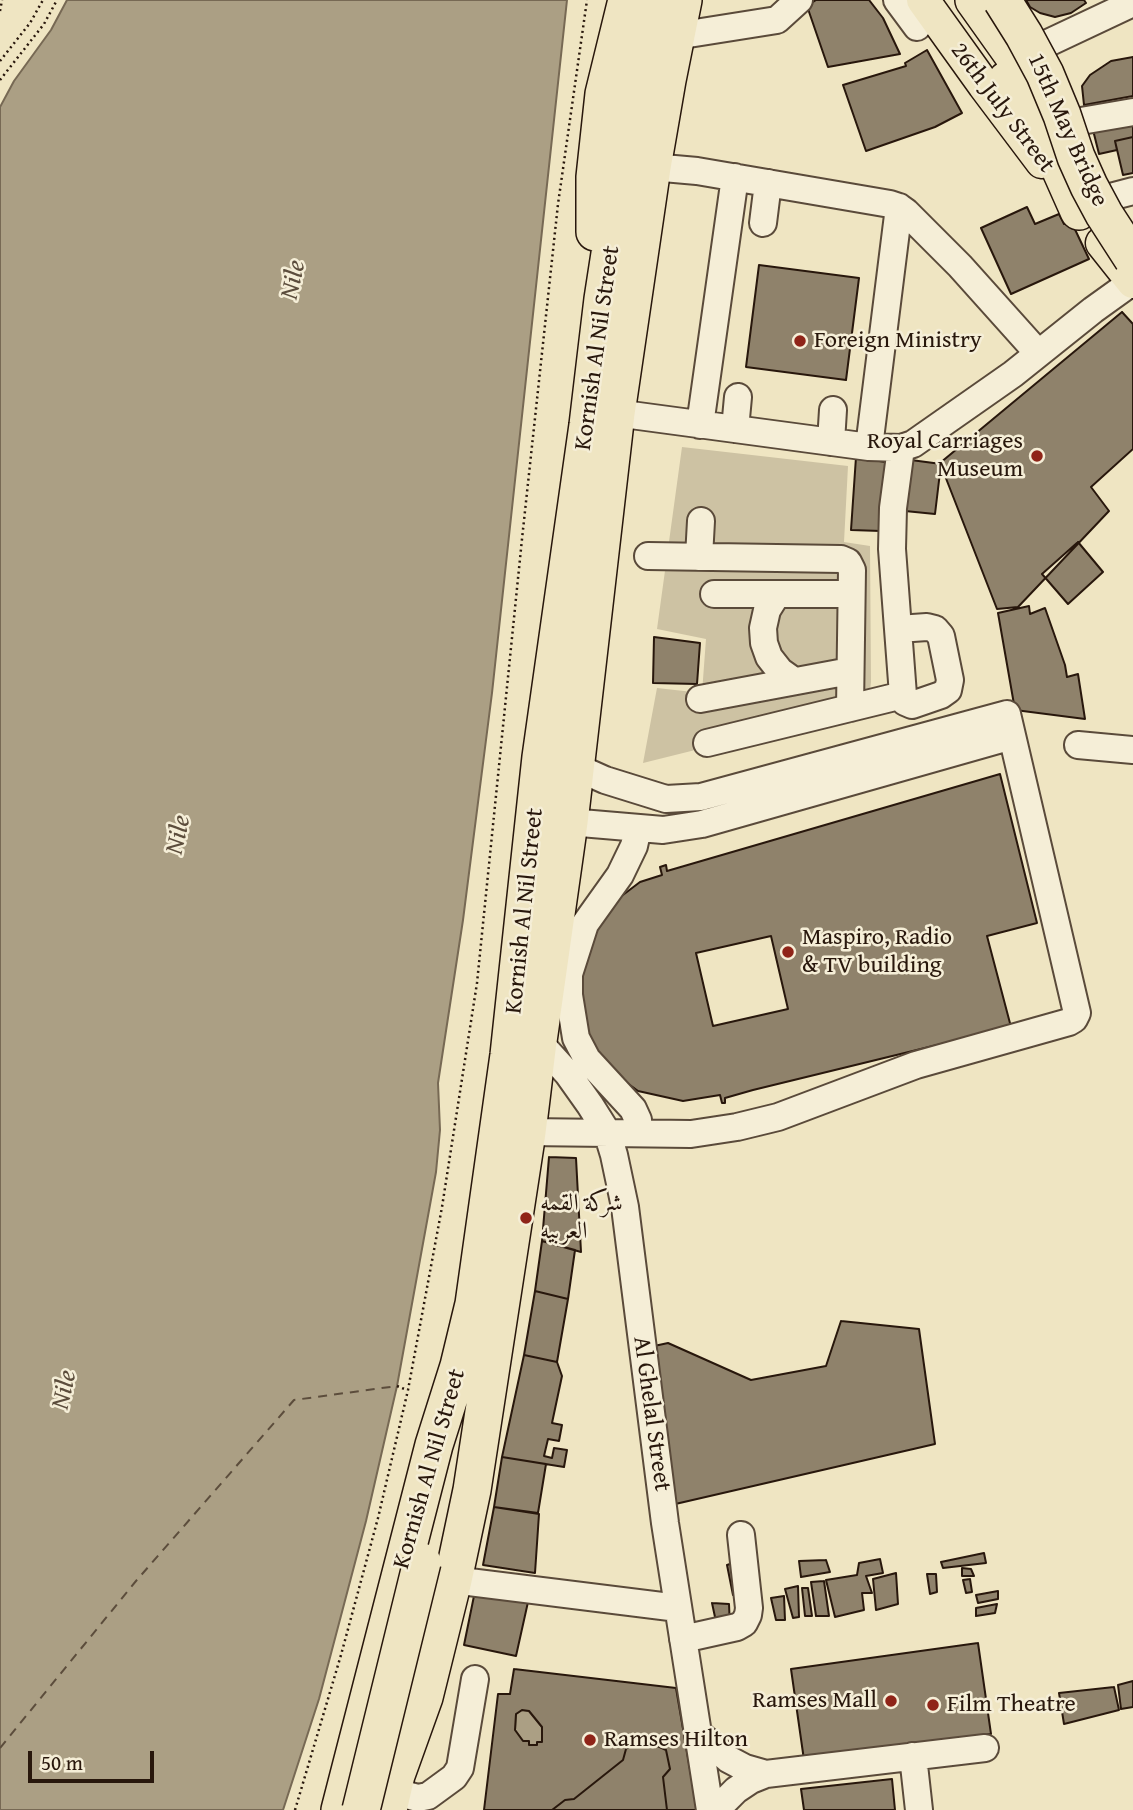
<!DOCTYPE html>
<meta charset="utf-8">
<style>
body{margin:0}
#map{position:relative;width:1133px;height:1810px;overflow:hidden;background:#efe5c2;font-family:"Gentium Book Plus",serif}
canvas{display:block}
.scale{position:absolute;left:28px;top:1751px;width:126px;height:32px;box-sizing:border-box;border:4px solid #28170c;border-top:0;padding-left:9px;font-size:21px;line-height:24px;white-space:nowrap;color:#28170c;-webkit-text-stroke:5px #f5eed7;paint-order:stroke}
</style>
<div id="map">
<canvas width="1133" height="1810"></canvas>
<div class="scale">50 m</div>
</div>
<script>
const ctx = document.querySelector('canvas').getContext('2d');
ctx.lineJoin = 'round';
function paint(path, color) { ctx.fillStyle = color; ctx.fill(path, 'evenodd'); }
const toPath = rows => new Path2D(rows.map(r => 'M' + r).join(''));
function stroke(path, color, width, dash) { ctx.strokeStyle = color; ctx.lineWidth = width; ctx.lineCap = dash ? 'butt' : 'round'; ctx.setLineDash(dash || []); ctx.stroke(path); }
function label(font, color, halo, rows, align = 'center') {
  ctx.font = font + ' "Gentium Book Plus",Amiri,serif'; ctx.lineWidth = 5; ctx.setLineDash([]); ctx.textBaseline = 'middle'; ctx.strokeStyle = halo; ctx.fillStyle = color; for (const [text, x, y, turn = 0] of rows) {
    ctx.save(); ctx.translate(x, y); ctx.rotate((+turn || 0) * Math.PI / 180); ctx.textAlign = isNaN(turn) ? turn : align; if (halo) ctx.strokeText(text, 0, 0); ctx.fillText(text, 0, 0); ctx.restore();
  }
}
paint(toPath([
 [682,447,848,466,844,542,870,546,871,682,868,707,643,763,657,688,702,693,706,639,657,629]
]), '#cdc2a3');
const water = toPath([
 [67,0,567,0,492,693,463,920,438,1083,440,1130,436,1172,397,1386,366,1521,319,1699,283,1810,0,1810,0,107,14,81,51,30,67,0],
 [522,1710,529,1711,542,1727,542,1742,537,1745,529,1745,529,1742,523,1741,515,1730,516,1714,522,1710]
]);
paint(water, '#ab9f84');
stroke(water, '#776954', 2);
stroke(toPath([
 [0,1748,136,1581,294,1400,397,1386]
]), '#5c4d3c', 2, [9, 7]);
const building = toPath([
 [816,0,869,0,883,18,900,54,828,67,807,6,816,0],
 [1026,0,1084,0,1086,3,1071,13,1055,17,1040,13,1030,7,1026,0],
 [927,50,962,113,935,127,866,151,843,85,906,66,905,63,927,50],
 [1133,57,1133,96,1084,105,1082,86,1090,75,1111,61,1133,57],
 [1133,116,1133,137,1115,141,1117,150,1099,154,1092,126,1133,116],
 [1133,137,1133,173,1123,175,1115,141,1133,137],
 [1027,207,1035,224,1059,214,1064,224,1071,221,1089,259,1011,294,981,228,1027,207],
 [759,265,859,278,846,380,746,367,759,265],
 [1122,312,1133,324,1133,449,1091,487,1109,511,1018,607,997,609,940,463,1122,312],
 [856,457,891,463,881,531,851,530,856,457],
 [911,460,941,464,935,514,905,511,911,460],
 [1078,542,1103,572,1068,604,1042,574,1078,542],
 [1029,606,1030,614,1045,608,1065,665,1067,677,1078,674,1085,719,1015,710,998,613,1029,606],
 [654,637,700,643,697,684,653,683,654,637],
 [1000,774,1037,923,987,936,1011,1027,753,1090,725,1098,725,1103,722,1103,720,1095,683,1101,638,1091,615,1074,597,1053,586,1030,579,969,592,932,611,904,640,882,662,875,660,867,666,865,667,871,1000,774],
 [771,936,788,1009,713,1026,696,953,771,936],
 [549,1157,576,1158,581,1252,542,1241,549,1157],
 [542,1241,575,1250,568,1299,535,1291,542,1241],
 [535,1291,568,1299,557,1362,524,1355,535,1291],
 [841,1321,919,1329,935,1444,671,1505,645,1348,668,1343,751,1380,826,1366,841,1321],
 [524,1355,557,1362,562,1376,552,1423,562,1425,559,1441,548,1439,544,1456,552,1458,554,1448,567,1450,564,1467,502,1457,524,1355],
 [502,1457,546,1464,538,1513,494,1507,502,1457],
 [494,1507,539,1514,535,1573,483,1565,494,1507],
 [984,1553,986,1563,943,1568,941,1562,984,1553],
 [880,1559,883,1573,866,1576,872,1593,862,1593,864,1610,835,1617,826,1580,857,1575,859,1563,880,1559],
 [826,1560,830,1572,801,1577,799,1561,826,1560],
 [736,1562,742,1594,733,1595,727,1565,736,1562],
 [962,1568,971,1569,974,1576,962,1576,962,1568],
 [896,1573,898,1604,876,1610,873,1579,896,1573],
 [927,1574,936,1574,937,1592,930,1594,927,1574],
 [970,1579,972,1592,966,1593,963,1580,970,1579],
 [824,1581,829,1616,816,1616,811,1582,824,1581],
 [798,1586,799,1617,793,1618,785,1589,798,1586],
 [802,1588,808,1588,812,1616,805,1616,802,1588],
 [475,1591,528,1602,516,1656,464,1645,475,1591],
 [998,1591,998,1599,978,1603,976,1595,998,1591],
 [784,1596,785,1620,776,1620,771,1598,784,1596],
 [712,1603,729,1604,730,1627,718,1631,712,1603],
 [997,1604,995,1613,976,1616,976,1608,997,1604],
 [978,1643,991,1734,804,1760,791,1669,978,1643],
 [514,1669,676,1688,697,1810,667,1810,663,1777,670,1769,666,1750,640,1738,626,1749,623,1760,574,1799,565,1800,552,1810,484,1810,498,1694,510,1694,514,1669],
 [522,1710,529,1711,542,1727,542,1742,537,1742,537,1745,529,1745,529,1741,523,1741,515,1730,516,1714,522,1710],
 [1133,1681,1133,1707,1121,1709,1118,1685,1133,1681],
 [1114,1687,1119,1710,1064,1724,1059,1693,1114,1687],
 [640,1738,666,1750,670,1769,663,1777,667,1810,552,1810,565,1800,574,1799,623,1760,626,1749,640,1738],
 [892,1779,895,1810,804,1810,801,1789,892,1779]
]);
paint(building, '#8f826b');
stroke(building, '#28170c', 2);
const minor = toPath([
 [897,0,917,27],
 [676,36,777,20,799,0],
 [1048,43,1133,3],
 [1081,121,1133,112],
 [652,167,697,171,890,204,899,207,906,212,960,266,1038,353],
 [1114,196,1133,191],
 [763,223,768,183],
 [616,413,869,447,901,448,913,444,1013,374,1093,310,1132,282],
 [700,425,735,177],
 [735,429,738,397],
 [831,442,833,410],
 [869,447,899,207],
 [648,556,841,559,848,562,852,570,850,708],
 [699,557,701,521],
 [714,594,851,594],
 [777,594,767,610,763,628,764,643,769,657,780,671,794,681],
 [898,629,927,627,935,629,941,636,950,680,948,690,941,695,912,705,905,702,903,695,898,629,892,549,893,508,901,448],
 [700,699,850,671],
 [707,743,903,695],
 [1078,745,1133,750],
 [569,822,663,830,702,824,1012,736],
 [638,828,634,846,620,875,585,924,569,974,569,995,576,1038,587,1059,633,1109,638,1120,639,1133],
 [538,1041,568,1074,590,1105,607,1132,614,1155,625,1207,665,1523,710,1810],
 [527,1132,691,1134,737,1127,778,1117,916,1065,1069,1022,1074,1019,1077,1013,1007,714,701,797,666,799,605,780,576,767],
 [453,1580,678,1608],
 [683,1639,737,1627,744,1623,748,1615,749,1608,741,1535],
 [698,1733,728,1759,745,1768,766,1774],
 [913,1756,919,1810],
 [392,1791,418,1798,428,1796,454,1777,460,1768,475,1679],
 [716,1810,736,1790,751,1780,766,1774,985,1748]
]);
const major = toPath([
 [923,0,984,85,1042,162],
 [1102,243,1133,282]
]);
const highway = toPath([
 [974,0,1016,59,1041,97],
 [1007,80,1040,132,1059,166,1079,211],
 [595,232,595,177,604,94,627,0],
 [340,1810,434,1445,459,1366,474,1304,509,1055,541,757,588,425,603,299,630,124,655,0],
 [388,1810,396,1775,424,1697,453,1580,472,1490,527,1132,538,1041,569,822,616,413,652,167,667,80,683,0]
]);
stroke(minor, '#5a4a3a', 30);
stroke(major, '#28170c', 35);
stroke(highway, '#28170c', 40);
stroke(toPath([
 [0,11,2,0],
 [0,61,30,23,43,0],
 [0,80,44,24,57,0],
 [397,1386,407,1390],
 [295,1810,341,1655,378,1518,408,1390,442,1207,477,983,522,539,558,204,587,0]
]), '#28170c', 2.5, [2, 3.5]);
stroke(minor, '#f5eed7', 26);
stroke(major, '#efe5c2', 32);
stroke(highway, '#efe5c2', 37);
const highwayBridge = toPath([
 [1002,0,1024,35,1045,74,1062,115,1076,157,1089,186,1104,214,1133,259],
 [361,1810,422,1562]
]);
stroke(highwayBridge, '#28170c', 40, []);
stroke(highwayBridge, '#efe5c2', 37);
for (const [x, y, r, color] of [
 [800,341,7,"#8f2418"],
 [1037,456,7,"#8f2418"],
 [788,952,7,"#8f2418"],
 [526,1218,7,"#8f2418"],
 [891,1701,7,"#8f2418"],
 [933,1705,7,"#8f2418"],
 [590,1740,7,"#8f2418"]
]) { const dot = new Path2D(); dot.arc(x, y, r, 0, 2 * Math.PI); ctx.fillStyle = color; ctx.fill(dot); stroke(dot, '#f5eed7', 2.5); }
label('24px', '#28170c', '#f5eed7', [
 ["26th July Street",1002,108,53],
 ["15th May Bridge",1067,130,66],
 ["Kornish Al Nil Street",598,348,-82],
 ["Kornish Al Nil Street",525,911,-84],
 ["Al Ghelal Street",651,1414,82],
 ["Kornish Al Nil Street",430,1469,-74]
]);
label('24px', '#28170c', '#f5eed7', [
 ["Foreign Ministry",814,341],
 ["Royal Carriages",1023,442,"right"],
 ["Museum",1023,470,"right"],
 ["Maspiro, Radio",802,938],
 ["& TV building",802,966],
 ["شركة القمه",540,1204],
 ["العربيه",540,1232],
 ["Ramses Mall",877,1701,"right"],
 ["Film Theatre",947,1705],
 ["Ramses Hilton",604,1740]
], 'left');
label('italic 26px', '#5c4d3c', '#f5eed7', [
 ["Nile",294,280,-78],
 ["Nile",179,835,-78],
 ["Nile",65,1390,-78]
]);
</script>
